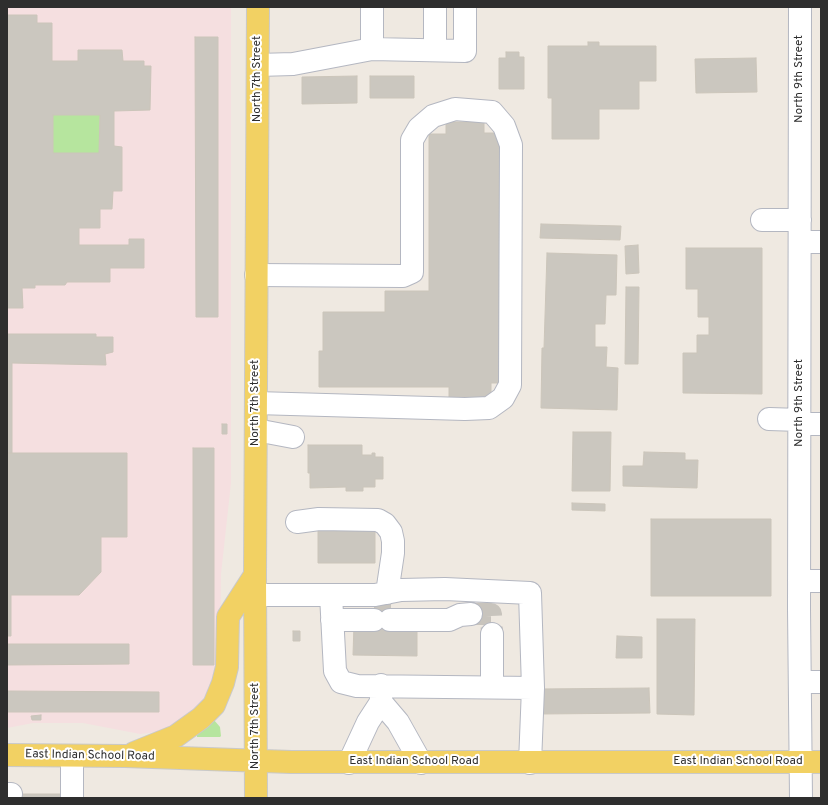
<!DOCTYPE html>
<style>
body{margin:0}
#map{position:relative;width:828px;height:805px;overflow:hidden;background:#efe9e1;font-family:Overpass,sans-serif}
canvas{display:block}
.frame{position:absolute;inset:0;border:8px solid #2e2e2e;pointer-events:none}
</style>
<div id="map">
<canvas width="828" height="805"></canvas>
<div class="frame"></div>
</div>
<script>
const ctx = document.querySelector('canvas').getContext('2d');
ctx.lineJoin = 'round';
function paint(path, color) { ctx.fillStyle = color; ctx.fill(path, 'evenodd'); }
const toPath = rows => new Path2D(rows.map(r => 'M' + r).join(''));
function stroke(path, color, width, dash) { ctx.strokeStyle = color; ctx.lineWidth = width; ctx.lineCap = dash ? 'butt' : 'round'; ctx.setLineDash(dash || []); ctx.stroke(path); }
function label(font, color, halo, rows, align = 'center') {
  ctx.font = font + ' Overpass,sans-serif'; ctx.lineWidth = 4; ctx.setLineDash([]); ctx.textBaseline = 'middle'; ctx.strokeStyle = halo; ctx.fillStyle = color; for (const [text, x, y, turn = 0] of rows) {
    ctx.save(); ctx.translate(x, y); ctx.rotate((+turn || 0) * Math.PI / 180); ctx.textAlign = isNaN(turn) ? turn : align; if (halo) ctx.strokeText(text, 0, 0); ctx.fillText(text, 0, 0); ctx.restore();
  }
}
paint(toPath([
 [7,7,231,7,231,483,221,574,220,664,208,702,165,731,140,734,83,723,33,723,7,728]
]), '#f5dfe0');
paint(toPath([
 [53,115,100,115,99,153,53,153],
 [214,720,220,727,221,736,220,737,197,737,197,734]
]), '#b6e59e');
const building = toPath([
 [7,15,37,15,37,23,52,23,52,61,78,61,78,50,122,50,123,61,144,61,144,66,151,66,150,110,114,111,114,146,122,147,122,191,113,191,112,209,100,209,100,228,79,228,79,245,129,245,129,239,144,239,144,268,110,268,110,282,67,282,65,285,35,285,35,288,22,288,23,308,7,308,7,15],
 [53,115,100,115,99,153,53,153,53,115],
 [195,37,218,37,218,317,196,317,195,37],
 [588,42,599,42,599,46,656,46,656,81,639,81,639,109,599,109,599,139,552,139,552,98,548,98,548,46,588,46,588,42],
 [506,52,519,52,519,57,524,57,524,89,499,89,499,58,506,58,506,52],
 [756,58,757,92,696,93,695,59,756,58],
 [357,76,357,103,302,104,302,77,357,76],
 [370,76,414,76,414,98,370,98,370,76],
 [446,122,484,122,484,133,503,133,503,383,491,383,491,398,449,398,449,387,319,387,319,351,323,351,323,312,385,312,385,291,429,291,429,134,446,134,446,122],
 [541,224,621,226,620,240,540,238,541,224],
 [638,245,639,273,626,274,625,246,638,245],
 [686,248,762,248,762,394,683,393,683,353,697,353,697,335,709,335,709,317,698,317,698,289,686,289,686,248],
 [547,253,617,255,616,295,606,295,605,324,595,324,595,347,607,347,606,367,618,368,617,410,541,408,542,348,544,348,547,253],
 [626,287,639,287,638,364,625,364,626,287],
 [7,334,96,334,96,337,113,337,113,352,105,354,106,365,12,363,12,453,7,453,7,334],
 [222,424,227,424,227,434,222,434,222,424],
 [573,432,611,432,610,491,572,491,573,432],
 [308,445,362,445,362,455,372,455,372,453,375,453,375,457,383,457,383,479,375,479,375,487,363,487,363,491,346,491,346,487,310,488,310,473,308,473,308,445],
 [193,448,214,448,214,665,193,665,193,448],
 [644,452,685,453,685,460,698,460,697,488,623,486,623,466,643,466,644,452],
 [7,453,127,453,127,537,101,537,101,572,79,595,11,595,11,636,7,636,7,453],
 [572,503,605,504,605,511,572,510,572,503],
 [651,519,771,519,771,596,651,596,651,519],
 [318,521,375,521,375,563,318,563,318,521],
 [657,619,695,619,694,715,657,714,657,619],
 [354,625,417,626,417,656,353,655,354,625],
 [293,631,300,631,300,641,293,641,293,631],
 [617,636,642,637,642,658,616,658,617,636],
 [7,644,129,644,129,664,7,665,7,644],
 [649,688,650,713,540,714,540,689,649,688],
 [7,691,159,692,159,712,7,712,7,691],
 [41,715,41,720,32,720,31,716,41,715],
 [22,794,65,794,65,798,22,798,22,794]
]);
paint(building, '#cbc7bf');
stroke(building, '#cbc5ba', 1);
stroke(toPath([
 [374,609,391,609],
 [471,614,491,614,492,634]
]), '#c8c4bd', 22, [22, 11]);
const minor = toPath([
 [800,7,799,609,801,798],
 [372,49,372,7],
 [435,50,435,7],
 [258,65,293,64,372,49,465,51,465,7],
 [762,220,800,220],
 [800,242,821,242],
 [256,403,465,409,489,408,503,398,510,385,511,145,504,126,492,112,455,109,433,116,419,128,412,140,412,272,403,276,256,275],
 [769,419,800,420],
 [800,424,821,424],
 [256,430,293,437],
 [297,522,319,519,378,520,385,524,391,532,393,541,393,553,387,593],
 [799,581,821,581],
 [255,595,375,595,401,590,445,589,530,593,533,688,530,763],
 [331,595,335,671,341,682,357,686,533,688],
 [332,620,374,620],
 [390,620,449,620,460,615,471,614],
 [492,634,492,687],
 [800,682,821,682],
 [381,702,398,722,421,763],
 [349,763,368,722,381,702,381,685],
 [7,794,11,794],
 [72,798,72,756]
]);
const major = toPath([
 [134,753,176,736,201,718,214,705,223,683,227,667,228,617,255,575],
 [7,755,125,756,291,762,821,762],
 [256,798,255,575,258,7]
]);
stroke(minor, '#b4b7c1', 24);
stroke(major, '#c9c9c9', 24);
stroke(minor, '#fff', 22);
stroke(major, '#f2d163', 22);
label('12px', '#2e2e2e', '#fff', [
 ["North 7th Street",258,79,-90],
 ["North 9th Street",800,79,-90],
 ["North 7th Street",256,403,-90],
 ["North 9th Street",800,403,-90],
 ["North 7th Street",256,726,-90],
 ["East Indian School Road",90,756,1],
 ["East Indian School Road",414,762],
 ["East Indian School Road",738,762]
]);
</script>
